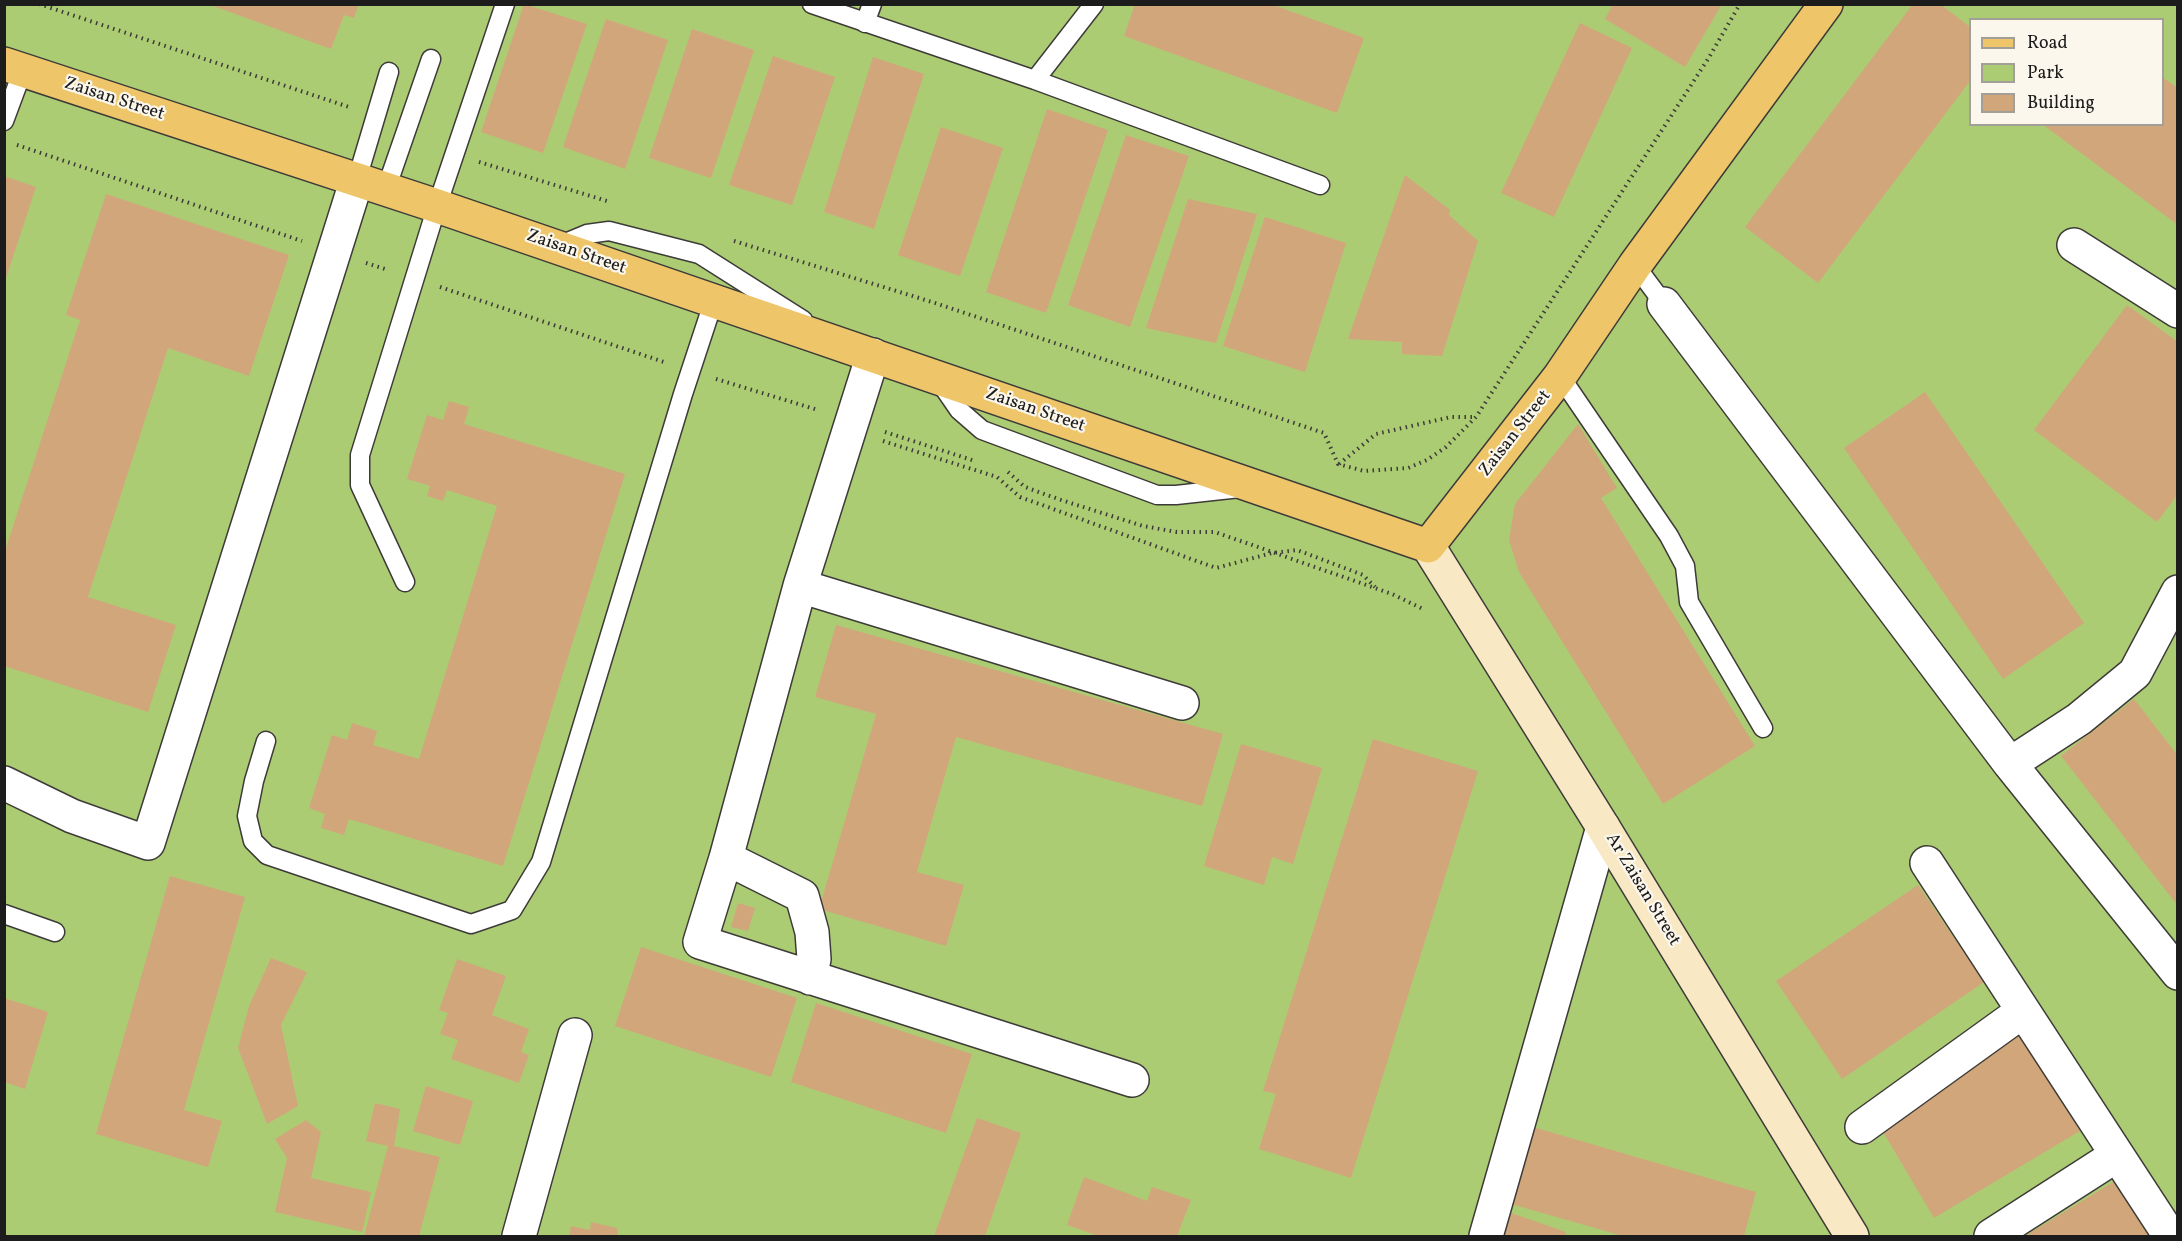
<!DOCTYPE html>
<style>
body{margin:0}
#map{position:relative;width:2182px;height:1241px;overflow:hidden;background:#f5ecd7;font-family:Vollkorn,serif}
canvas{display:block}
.frame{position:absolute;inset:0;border:6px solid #1c1c1c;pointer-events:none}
.legend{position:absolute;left:1969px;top:18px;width:195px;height:108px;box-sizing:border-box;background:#fbf7ec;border:2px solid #a29f99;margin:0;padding:8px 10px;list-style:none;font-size:18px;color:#1c1c1c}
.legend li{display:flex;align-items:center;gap:12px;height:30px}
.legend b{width:30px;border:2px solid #a29f99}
</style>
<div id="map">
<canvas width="2182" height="1241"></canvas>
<div class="frame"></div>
<ul class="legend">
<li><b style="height:8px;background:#eec569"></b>Road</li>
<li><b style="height:16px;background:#accc74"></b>Park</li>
<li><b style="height:16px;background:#d2a67b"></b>Building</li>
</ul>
</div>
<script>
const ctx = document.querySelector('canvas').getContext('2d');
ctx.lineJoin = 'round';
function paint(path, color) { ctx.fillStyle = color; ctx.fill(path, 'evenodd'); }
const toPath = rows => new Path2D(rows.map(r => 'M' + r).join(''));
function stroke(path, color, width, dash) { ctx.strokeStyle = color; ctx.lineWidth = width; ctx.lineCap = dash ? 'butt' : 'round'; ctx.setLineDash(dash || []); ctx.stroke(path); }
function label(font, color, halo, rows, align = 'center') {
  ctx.font = font + ' Vollkorn,serif'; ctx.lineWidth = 4.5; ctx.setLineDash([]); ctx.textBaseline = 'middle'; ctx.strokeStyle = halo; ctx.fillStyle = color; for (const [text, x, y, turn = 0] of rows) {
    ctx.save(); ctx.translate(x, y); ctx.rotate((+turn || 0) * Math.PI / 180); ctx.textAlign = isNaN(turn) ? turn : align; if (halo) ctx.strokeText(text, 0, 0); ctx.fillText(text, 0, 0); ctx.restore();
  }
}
paint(toPath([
 [5,5,2177,5,2177,1236,5,1236],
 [1970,20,2162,20,2162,124,1970,124]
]), '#accc74');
paint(toPath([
 [208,4,359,4,354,18,344,15,331,49],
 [524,4,587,24,543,153,481,132],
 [1135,4,1271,4,1364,38,1337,113,1124,36],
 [1613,4,1722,4,1685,67,1605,19],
 [1913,4,1940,4,1970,27,1970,81,1818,283,1745,227],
 [606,19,668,40,625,169,563,147],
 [1580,23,1632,48,1554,217,1501,193],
 [692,29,754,50,711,178,649,158],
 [773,56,835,77,792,205,729,185],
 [873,57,924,74,874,229,824,212],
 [2162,77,2178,88,2178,225,2042,124,2162,124],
 [1047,109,1108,130,1046,313,986,292],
 [941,127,1003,148,960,276,898,255],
 [1126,135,1189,156,1130,327,1068,305],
 [1405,175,1450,210,1449,215,1478,241,1442,356,1402,354,1402,342,1348,339],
 [4,176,36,187,5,281,4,281],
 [106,194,289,255,249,376,168,348,88,597,176,625,148,712,4,666,4,554,80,320,66,315],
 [1188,199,1257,214,1216,343,1146,328],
 [1265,217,1346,243,1305,372,1223,346],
 [2127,305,2178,342,2178,494,2157,522,2034,430],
 [1925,392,2084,623,2003,679,1844,448],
 [449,401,469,407,464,424,625,474,503,866,349,819,344,835,321,828,325,814,309,808,332,735,347,740,352,723,377,731,373,745,419,759,497,506,447,490,443,501,427,496,430,486,407,479,427,415,443,420],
 [1578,424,1617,488,1601,498,1755,746,1663,804,1519,572,1509,540,1515,504],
 [836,625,1223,734,1202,806,956,737,917,872,964,885,946,946,819,909,876,714,815,697],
 [2134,699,2178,756,2178,906,2061,756],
 [1373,739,1478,771,1351,1178,1259,1149,1276,1094,1263,1091],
 [1241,744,1322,768,1293,864,1272,857,1264,885,1204,866],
 [170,876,245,897,184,1110,222,1121,208,1167,96,1134],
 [1918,885,1984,982,1842,1079,1776,981],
 [738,903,755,908,748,931,731,927],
 [641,947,797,998,771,1077,615,1026],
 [271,958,307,972,281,1025,298,1106,267,1124,238,1048,249,1006],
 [457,959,506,976,492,1015,529,1029,521,1052,529,1055,519,1083,451,1059,458,1040,440,1034,448,1013,439,1010],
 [4,998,48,1012,25,1089,4,1082],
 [816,1003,972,1054,946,1133,791,1082],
 [2022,1032,2080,1131,1934,1218,1876,1120],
 [426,1086,473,1101,460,1145,413,1131],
 [375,1103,400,1109,394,1146,440,1157,419,1236,364,1236,388,1146,366,1141],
 [977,1118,1021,1133,985,1236,934,1236],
 [306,1120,321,1132,311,1178,371,1192,362,1232,275,1212,287,1158,275,1139],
 [1533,1127,1756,1192,1744,1236,1623,1236,1511,1204],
 [1084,1177,1147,1201,1152,1187,1191,1200,1177,1236,1098,1236,1067,1225],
 [2118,1179,2153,1236,2025,1236],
 [1511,1213,1566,1232,1565,1236,1503,1236],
 [591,1222,617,1228,618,1236,569,1236,571,1226,590,1230]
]), '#d2a67b');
const lane = toPath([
 [812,4,1035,80,1320,185],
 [865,23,872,4],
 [1035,80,1094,4],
 [4,121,23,70],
 [357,179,389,72],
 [386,189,431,59],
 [558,246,587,234,609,231,699,254,803,320],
 [1635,265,1664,304],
 [1560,376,1669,536,1685,566,1689,602,1763,728],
 [939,381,959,410,982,430,1157,495,1176,495,1240,488],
 [405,582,360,485,360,455,437,206,505,4],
 [266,741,254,781,247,816,253,841,267,855,471,924,512,910,541,862,683,394,714,300],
 [4,914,55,932]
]);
const street = toPath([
 [2074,245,2178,311],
 [1664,304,2010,764,2178,973],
 [873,355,800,586,1182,703],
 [800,586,726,858,802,896,812,932,814,959,810,978],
 [2010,764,2079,719,2135,673,2178,592],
 [4,783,72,816,148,843,357,179],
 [726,858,700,942,1132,1080],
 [1927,863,2170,1236],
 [1862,1127,2023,1011],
 [519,1236,575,1035],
 [1486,1236,1603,827],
 [1991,1236,2117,1155]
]);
const secondary = toPath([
 [1428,546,1603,827,1852,1236]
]);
const primary = toPath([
 [4,64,437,206,1428,546,1560,376,1635,265,1826,4]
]);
stroke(lane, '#3d3b38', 21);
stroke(street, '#3d3b38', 36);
stroke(secondary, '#3d3b38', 36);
stroke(primary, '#3d3b38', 36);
stroke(toPath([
 [39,4,349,107],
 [17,145,302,241],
 [479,162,607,201],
 [734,241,932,302,1324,433,1338,464,1364,471,1408,468,1427,460,1446,447,1476,417,1708,59,1740,4],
 [366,263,388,270],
 [440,287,664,362],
 [716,379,818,410],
 [885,432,975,461],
 [883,441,997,477,1020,497,1216,568,1272,553,1297,550,1363,575,1375,587],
 [1339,464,1376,434,1451,417,1475,417],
 [1008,472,1025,487,1058,499,1143,526,1177,532,1215,532,1392,594,1423,609]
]), '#3d3b38', 4, [1.5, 4.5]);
stroke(lane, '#fff', 18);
stroke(street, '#fff', 33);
stroke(secondary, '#f8e8c3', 33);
stroke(primary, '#eec569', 33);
label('18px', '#1c1c1c', '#fbf7ec', [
 ["Zaisan Street",114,100,18],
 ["Zaisan Street",576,253,19],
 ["Zaisan Street",1035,411,19],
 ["Zaisan Street",1516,434,-52],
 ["Ar Zaisan Street",1642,890,59]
]);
</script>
